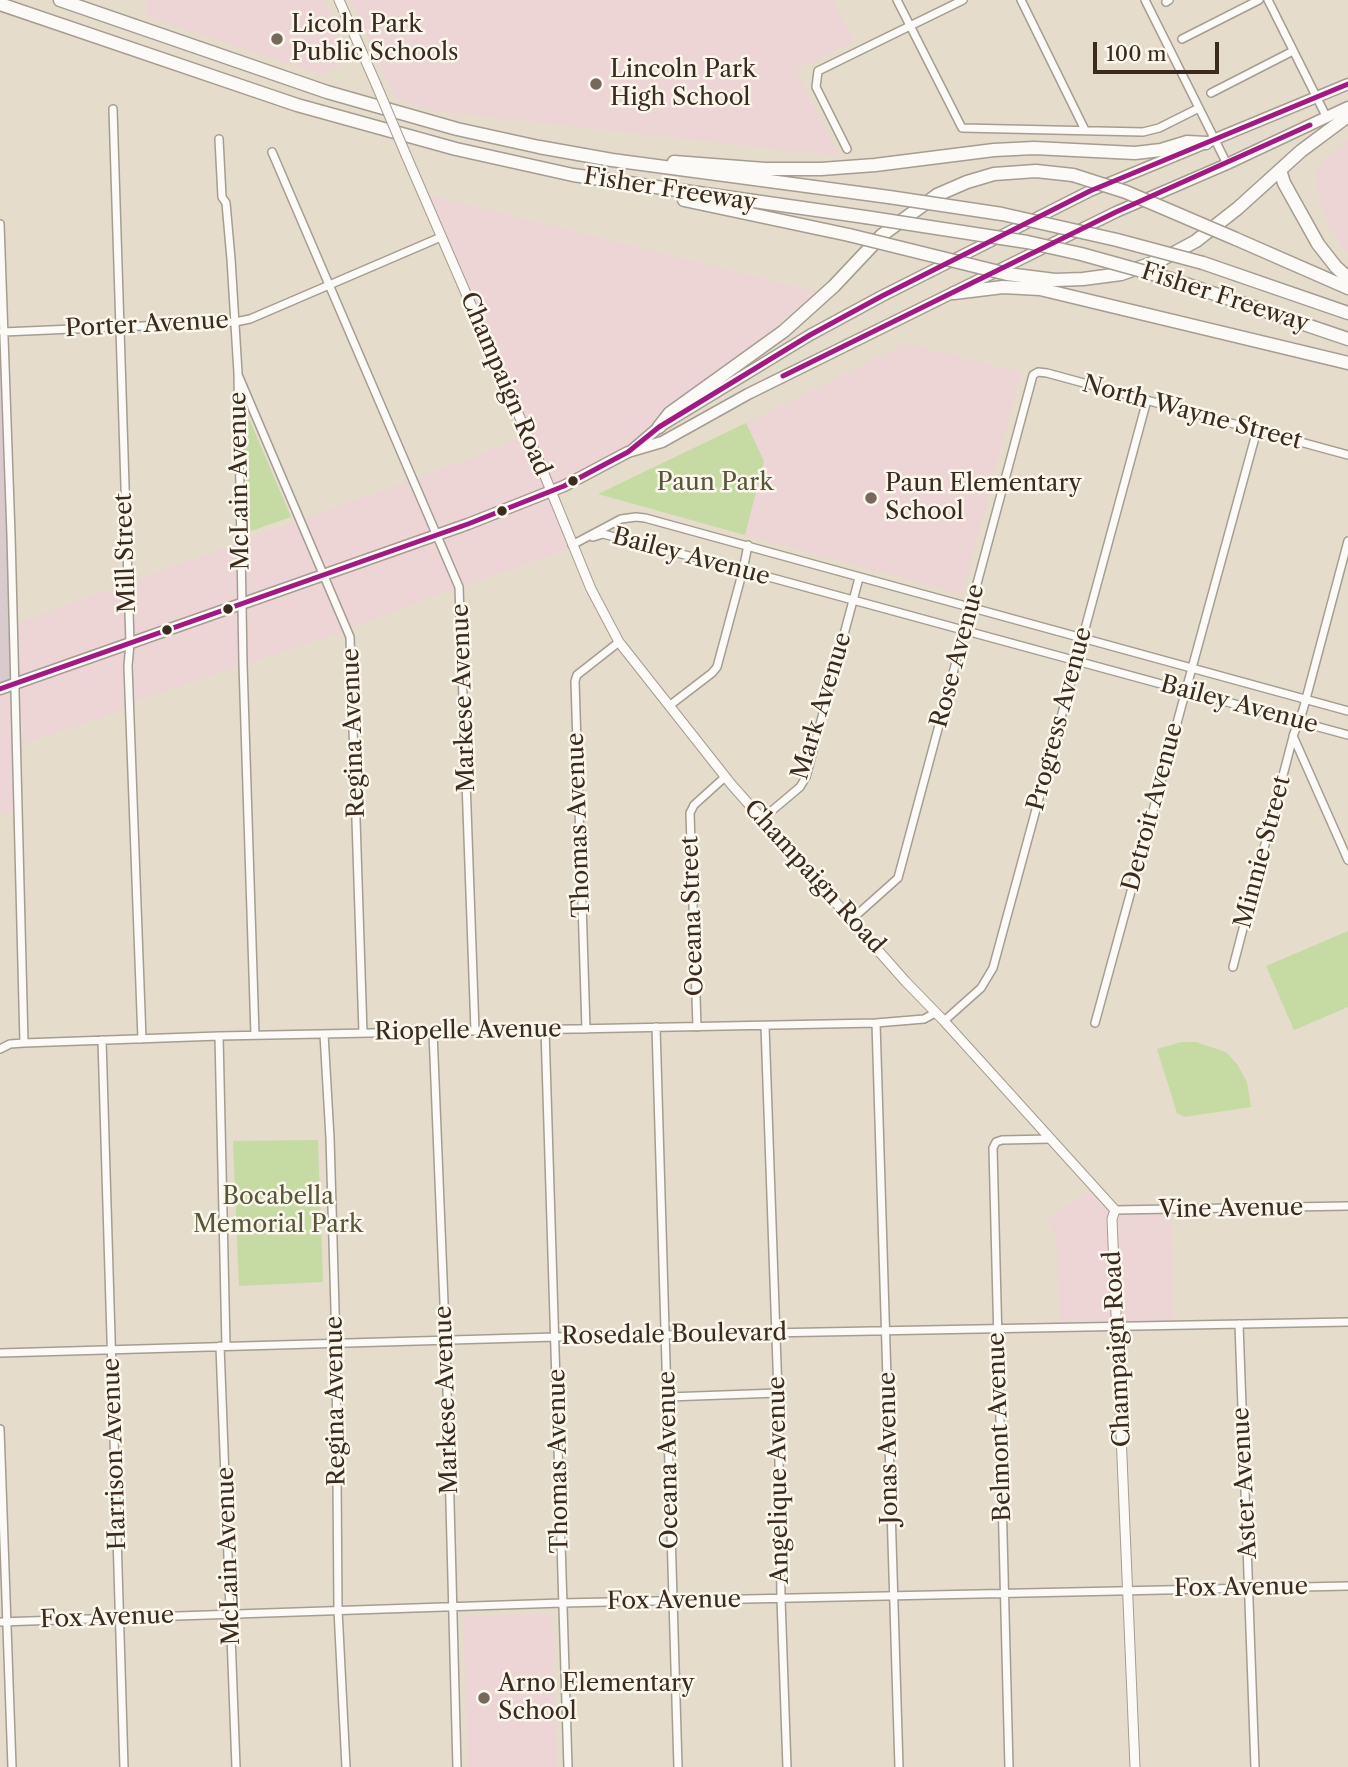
<!DOCTYPE html>
<style>
body{margin:0}
#map{position:relative;width:1348px;height:1767px;overflow:hidden;background:#e5dccb;font-family:"Libre Caslon Text",serif}
canvas{display:block}
.scale{position:absolute;left:1093px;top:42px;width:126px;height:32px;box-sizing:border-box;border:4px solid #3b2a1e;border-top:0;padding-left:9px;font-size:21px;line-height:24px;white-space:nowrap;color:#3b2a1e;-webkit-text-stroke:5px #fbf7ec;paint-order:stroke}
</style>
<div id="map">
<canvas width="1348" height="1767"></canvas>
<div class="scale">100 m</div>
</div>
<script>
const ctx = document.querySelector('canvas').getContext('2d');
ctx.lineJoin = 'round';
function paint(path, color) { ctx.fillStyle = color; ctx.fill(path, 'evenodd'); }
const toPath = rows => new Path2D(rows.map(r => 'M' + r).join(''));
function stroke(path, color, width, dash) { ctx.strokeStyle = color; ctx.lineWidth = width; ctx.lineCap = dash ? 'butt' : 'round'; ctx.setLineDash(dash || []); ctx.stroke(path); }
function label(font, color, halo, rows, align = 'center') {
  ctx.font = font + ' "Libre Caslon Text",serif'; ctx.lineWidth = 5; ctx.setLineDash([]); ctx.textBaseline = 'middle'; ctx.strokeStyle = halo; ctx.fillStyle = color; for (const [text, x, y, turn = 0] of rows) {
    ctx.save(); ctx.translate(x, y); ctx.rotate((+turn || 0) * Math.PI / 180); ctx.textAlign = isNaN(turn) ? turn : align; if (halo) ctx.strokeText(text, 0, 0); ctx.fillText(text, 0, 0); ctx.restore();
  }
}
paint(toPath([
 [146,0,324,0,351,61,320,74,146,16],
 [352,0,833,0,854,41,795,70,839,156,436,111,395,99],
 [1348,140,1348,252,1339,243,1326,221,1319,197,1315,169],
 [422,193,817,292,628,452,551,492,572,545,559,553,459,587,338,633,131,703,131,707,17,746,19,813,0,814,0,689,14,624,471,458,527,434],
 [906,343,1021,373,962,594,745,535,764,461,746,423],
 [1094,1188,1115,1210,1171,1210,1174,1325,1060,1327,1056,1235,1045,1220],
 [552,1614,557,1767,468,1767,463,1616]
]), '#edd5d6');
paint(toPath([
 [0,224,15,684,0,689]
]), '#d9cbcd');
paint(toPath([
 [247,420,250,421,291,517,248,532,244,423],
 [746,423,764,461,745,535,598,494],
 [1348,931,1348,1007,1294,1030,1266,966],
 [1181,1042,1196,1042,1226,1052,1237,1064,1247,1082,1251,1107,1184,1117,1177,1113,1157,1049],
 [318,1140,323,1282,239,1286,233,1141]
]), '#c6daa4');
const minor = toPath([
 [897,0,962,128,1143,132,1159,128,1199,108],
 [1021,0,1085,130],
 [1145,0,1227,164],
 [1268,0,1327,118],
 [1166,2,1169,0],
 [1182,39,1259,0],
 [1211,93,1293,51],
 [113,109,130,643,128,666,142,1039],
 [219,139,222,197,226,203,231,259,238,373,243,664,255,1035],
 [847,149,816,87,818,71,963,0],
 [272,152,459,587,475,1031],
 [0,224,11,535,24,1043],
 [3,332,235,322,250,319,441,237],
 [239,377,350,637,363,1033],
 [593,537,603,534,732,567,1348,735],
 [1348,541,1303,710,1293,736,1348,860],
 [572,545,621,519,636,517,645,518,1348,711],
 [669,706,712,673,717,667,743,570,748,545],
 [762,819,800,787,806,777,859,578],
 [851,920,898,878,1033,375,1038,372,1047,373,1348,455],
 [1233,967,1293,737],
 [944,1021,981,988,993,968,1147,400],
 [876,1023,899,1767],
 [1095,1023,1257,430],
 [765,1026,778,1393,781,1599,787,1767],
 [656,1027,678,1767],
 [697,1027,690,813,694,805,725,777],
 [545,1029,568,1767],
 [586,1029,575,681,577,675,619,642],
 [433,1032,446,1352,457,1767],
 [324,1034,330,1138,336,1343,338,1610,346,1767],
 [219,1036,226,1346],
 [102,1040,124,1767],
 [0,1049,10,1044,24,1043,219,1036,876,1023,924,1019,935,1013],
 [1115,1210,1348,1206],
 [1239,1324,1255,1767],
 [220,1346,236,1767],
 [0,1353,556,1337,1348,1322],
 [668,1397,778,1393],
 [0,1429,12,1767],
 [0,1622,562,1603,1348,1586],
 [1009,1767,993,1148,996,1142,1002,1140,1051,1139]
]);
const tertiary = toPath([
 [339,0,376,84],
 [406,155,540,464,591,589,619,642,731,784,906,982,944,1021,1115,1210,1112,1219,1135,1767]
]);
const primary = toPath([
 [631,451,659,427,810,335,882,296,1090,191,1348,84],
 [0,689,468,524,564,486,628,452,662,442,748,394,1116,212,1227,164,1348,107]
]);
const motorway = toPath([
 [60,0,327,92,457,129,539,147,612,160,889,197],
 [0,4,297,105,456,149,573,175,865,217],
 [674,162,765,169,821,169,875,165,994,150,1034,148,1135,153,1161,150,1187,142,1206,143],
 [1280,170,1284,183,1318,244,1336,267,1348,278],
 [684,200,849,235],
 [1236,239,1348,288],
 [1203,263,1348,313],
 [1007,274,1055,280,1083,279,1121,274,1161,260,1196,241,1238,208,1301,151,1348,116],
 [1171,279,1348,339],
 [954,293,1003,287,1040,289,1348,363],
 [659,427,670,413,784,331,834,286,882,235,937,195,967,182,994,174,1036,171,1073,175]
]);
stroke(minor, '#a49d91', 10);
stroke(tertiary, '#a49d91', 11);
stroke(primary, '#a49d91', 13);
stroke(motorway, '#a49d91', 15);
stroke(minor, '#fbfaf7', 7);
stroke(tertiary, '#fbfaf7', 9);
stroke(primary, '#fbfaf7', 10);
stroke(motorway, '#fbfaf7', 12);
const tertiaryBridge = toPath([
 [376,84,406,155]
]);
const motorwayBridge = toPath([
 [1073,175,1126,192,1236,239],
 [889,197,1002,214,1117,240,1203,263],
 [865,217,1027,242,1081,254,1171,279],
 [849,235,1007,274]
]);
stroke(tertiaryBridge, '#a49d91', 11, []);
stroke(motorwayBridge, '#a49d91', 15, []);
stroke(tertiaryBridge, '#fbfaf7', 9);
stroke(motorwayBridge, '#fbfaf7', 12);
stroke(toPath([
 [783,376,1116,212,1310,125],
 [0,689,468,524,564,486,628,452,659,427,810,335,882,296,1090,191,1348,84]
]), '#a31984', 5);
for (const [x, y, r, color] of [
 [277,39,7,"#76685b"],
 [596,84,7,"#76685b"],
 [573,481,6,"#3b2a1e"],
 [871,498,7,"#76685b"],
 [502,511,6,"#3b2a1e"],
 [228,609,6,"#3b2a1e"],
 [167,630,6,"#3b2a1e"],
 [484,1698,7,"#76685b"]
]) { const dot = new Path2D(); dot.arc(x, y, r, 0, 2 * Math.PI); ctx.fillStyle = color; ctx.fill(dot); stroke(dot, '#fbf7ec', 2.5); }
label('24px', '#3b2a1e', '#fbf7ec', [
 ["Licoln Park",291,25],
 ["Public Schools",291,53],
 ["Lincoln Park",610,70],
 ["High School",610,98],
 ["Paun Elementary",885,484],
 ["School",885,512],
 ["Arno Elementary",498,1684],
 ["School",498,1712]
], 'left');
label('24px', '#3b2a1e', '#fbf7ec', [
 ["Fisher Freeway",670,190,9],
 ["Fisher Freeway",1225,298,18],
 ["Porter Avenue",147,325,-3],
 ["Champaign Road",505,384,67],
 ["North Wayne Street",1192,413,15],
 ["McLain Avenue",240,481,-91],
 ["Mill Street",126,553,-92],
 ["Bailey Avenue",691,557,15],
 ["Rose Avenue",958,656,-75],
 ["Markese Avenue",464,698,-92],
 ["Bailey Avenue",1239,705,15],
 ["Mark Avenue",822,706,-73],
 ["Progress Avenue",1060,719,-75],
 ["Regina Avenue",354,733,-92],
 ["Detroit Avenue",1153,807,-75],
 ["Thomas Avenue",579,825,-92],
 ["Minnie Street",1263,852,-75],
 ["Champaign Road",814,877,48],
 ["Oceana Street",693,916,-92],
 ["Riopelle Avenue",468,1031,-1],
 ["Vine Avenue",1231,1209,-1],
 ["Rosedale Boulevard",674,1335,-1],
 ["Champaign Road",1118,1349,-93],
 ["Markese Avenue",447,1400,-92],
 ["Regina Avenue",336,1401,-91],
 ["Belmont Avenue",1000,1427,-92],
 ["Jonas Avenue",889,1448,-91],
 ["Harrison Avenue",115,1454,-92],
 ["Oceana Avenue",669,1460,-91],
 ["Thomas Avenue",559,1461,-91],
 ["Angelique Avenue",779,1480,-91],
 ["Aster Avenue",1245,1483,-93],
 ["McLain Avenue",229,1556,-92],
 ["Fox Avenue",1241,1588,-1],
 ["Fox Avenue",674,1601,-1],
 ["Fox Avenue",107,1618,-2]
]);
label('24px', '#585638', '#fbf7ec', [
 ["Paun Park",715,483],
 ["Bocabella",278,1197],
 ["Memorial Park",278,1225]
]);
</script>
